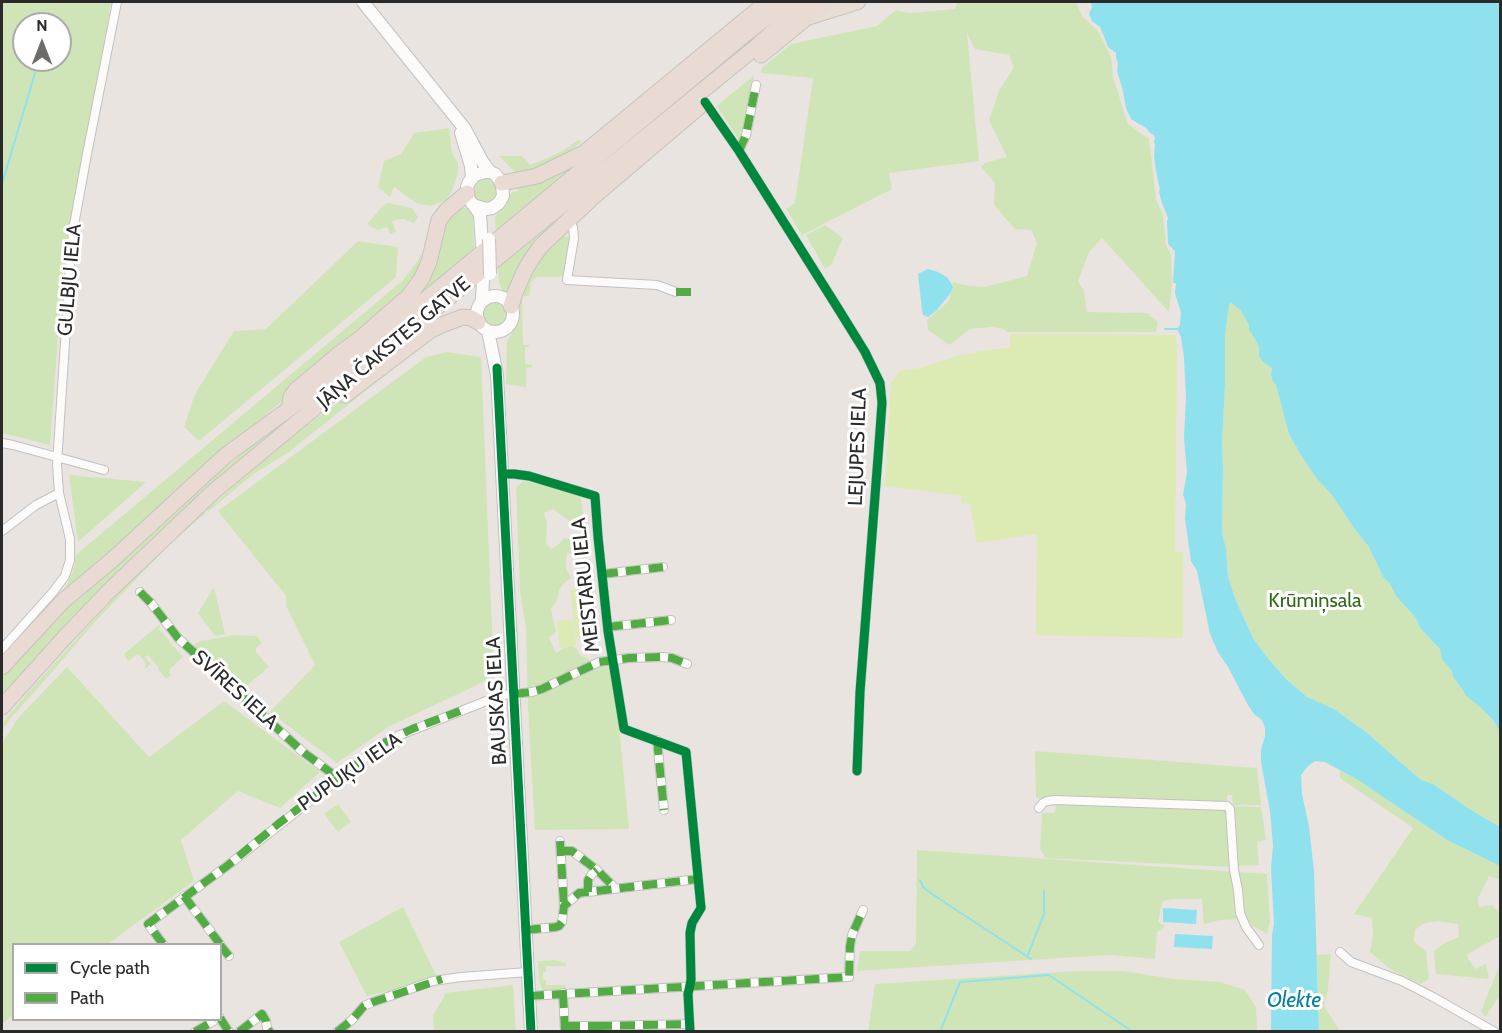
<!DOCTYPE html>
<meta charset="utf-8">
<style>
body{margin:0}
#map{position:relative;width:1502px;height:1033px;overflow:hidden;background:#e9e4e0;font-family:Cabin,sans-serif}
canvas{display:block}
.frame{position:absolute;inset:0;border:3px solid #2a2a2a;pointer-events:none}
.legend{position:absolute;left:12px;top:943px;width:210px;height:78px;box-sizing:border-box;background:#fff;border:2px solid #aaa;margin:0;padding:8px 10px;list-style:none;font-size:18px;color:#2a2a2a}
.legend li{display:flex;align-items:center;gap:12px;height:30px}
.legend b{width:30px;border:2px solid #aaa}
.north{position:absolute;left:12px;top:12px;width:60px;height:60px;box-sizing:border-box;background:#fff;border:2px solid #aaa;border-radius:50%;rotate:0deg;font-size:16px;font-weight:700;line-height:24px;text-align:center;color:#2a2a2a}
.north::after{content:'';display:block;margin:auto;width:21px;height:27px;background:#6d6b6a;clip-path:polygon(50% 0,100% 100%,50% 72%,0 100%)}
</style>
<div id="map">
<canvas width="1502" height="1033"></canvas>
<div class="frame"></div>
<ul class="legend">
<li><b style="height:8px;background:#00873e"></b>Cycle path</li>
<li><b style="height:8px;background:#53ab44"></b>Path</li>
</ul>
<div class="north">N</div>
</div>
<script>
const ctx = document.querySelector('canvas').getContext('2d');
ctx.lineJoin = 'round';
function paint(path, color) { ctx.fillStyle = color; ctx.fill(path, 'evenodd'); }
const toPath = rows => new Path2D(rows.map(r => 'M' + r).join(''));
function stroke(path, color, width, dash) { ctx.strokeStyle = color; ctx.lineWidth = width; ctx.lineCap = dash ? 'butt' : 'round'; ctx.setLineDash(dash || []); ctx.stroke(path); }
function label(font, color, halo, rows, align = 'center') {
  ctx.font = font + ' Cabin,sans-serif'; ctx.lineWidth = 6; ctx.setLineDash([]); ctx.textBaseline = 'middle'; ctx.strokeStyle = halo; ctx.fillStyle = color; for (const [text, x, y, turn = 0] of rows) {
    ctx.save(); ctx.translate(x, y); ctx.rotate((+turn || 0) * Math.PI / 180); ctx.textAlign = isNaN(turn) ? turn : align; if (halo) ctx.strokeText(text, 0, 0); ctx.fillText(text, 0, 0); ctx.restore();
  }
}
paint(toPath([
 [2,2,111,2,96,91,64,254,50,445,2,433],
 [24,24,60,24,60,60,24,60],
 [773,2,780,2,496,233,495,218,497,213,505,207,511,193,518,191,517,188,540,180],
 [793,2,800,2,177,517,72,618,2,695,2,674,37,634,172,512,278,423],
 [957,2,1076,2,1082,16,1098,31,1111,57,1113,77,1128,124,1149,139,1156,199,1163,215,1166,245,1171,255,1172,287,1169,312,1102,238,1089,252,1078,281,1084,291,1087,312,1147,313,1158,322,1156,332,1007,332,1004,329,993,327,970,329,950,345,928,330,927,320,949,301,953,282,969,286,985,287,1027,276,1037,243,1031,230,1015,229,994,205,995,183,981,167,985,163,1007,157,989,120,999,91,1014,67,1009,55,975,49,967,33,979,161,889,173,892,189,802,235,786,209,795,203,813,78,761,73,762,68,791,44,877,26,896,10,909,13,955,9],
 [754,75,745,133,740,142,717,106],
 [449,128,452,153,458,163,458,173,452,191,445,201,430,206,416,203,394,187,390,197,378,187,384,161,401,154,414,133],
 [578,140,582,141,564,157,536,170,517,174,499,156,522,156,530,165,561,152],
 '472 191a13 13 0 1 1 26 0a13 13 0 1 1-26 0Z',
 [594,188,508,292,503,291,499,283,498,268],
 [389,203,412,208,418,217,414,223,403,219,392,221,395,230,397,231,390,234,387,227,378,230,367,225,383,205],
 [461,208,467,208,473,215,474,251,392,319,445,219],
 [825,225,843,238,831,265,825,269,806,235],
 [563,236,570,238,565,272,563,275,560,277,537,277,531,282,529,296,522,296,523,345,529,345,530,346,525,347,525,364,532,365,532,367,526,368,526,387,506,384,507,341,513,332,518,321,520,299,538,261,545,253],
 [358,241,398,247,396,277,199,441,184,427,195,394,234,331,266,329],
 [422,254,423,256,416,280,291,394,235,441,2,657,64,589,72,574,75,564,75,557,77,554,402,281,412,269],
 '481 315a13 13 0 1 1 26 0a13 13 0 1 1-26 0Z',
 [1232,303,1241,311,1249,325,1257,344,1259,347,1259,356,1263,362,1272,368,1271,374,1272,380,1276,385,1289,434,1304,460,1317,479,1332,495,1354,528,1369,547,1383,577,1390,584,1396,596,1416,618,1420,628,1440,649,1443,659,1452,671,1453,677,1462,689,1466,696,1478,704,1493,720,1500,732,1500,827,1471,810,1433,784,1421,780,1366,732,1334,709,1307,697,1286,679,1266,656,1253,638,1236,601,1228,576,1226,548,1222,533,1223,468,1222,443,1225,385,1225,336,1229,304],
 [444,328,289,452,252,475,208,512,206,510,283,444,319,416],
 [447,352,481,357,494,677,388,727,337,763,270,712,315,665,286,606,286,596,218,511,426,357],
 [69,475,146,482,78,542],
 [524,481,562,489,581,497,584,530,573,524,553,509,544,513,547,523,546,543,551,549,559,544,564,538,582,541,590,553,567,553,566,569,571,578,564,583,559,590,557,601,551,609,556,632,549,638,556,653,564,648,571,646,576,648,581,656,587,658,595,668,609,666,619,727,629,829,535,830,528,707,526,629,520,591,516,487],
 [204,511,206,513,173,541,92,625,61,662,11,718,2,730,2,723,24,697,117,594,142,568],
 [214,587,225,634,215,636,198,613],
 [161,623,158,631,160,630,183,657,169,670,171,675,166,679,158,669,159,668,148,655,145,657,151,664,144,670,146,663,138,654,128,661,124,654],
 [234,635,257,636,262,643,256,648,256,652,269,667,244,688,240,688,191,648,197,642],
 [67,667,149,757,224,701,320,772,280,808,238,791,181,840,194,881,108,944,14,944,13,1015,2,1024,2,743,19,717],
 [1035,751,1257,768,1261,805,1233,805,1232,795,1227,795,1227,803,1036,798],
 [1340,770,1358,780,1447,840,1500,866,1500,880,1489,876,1478,898,1479,907,1492,905,1500,913,1500,936,1466,955,1475,969,1486,964,1489,979,1436,974,1434,951,1443,944,1459,937,1458,924,1438,921,1425,923,1415,930,1414,942,1426,951,1429,979,1420,984,1390,969,1370,952,1373,934,1372,918,1354,914,1413,828,1340,778],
 [338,804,351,822,338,832,324,814],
 [1057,804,1227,809,1231,867,1045,858,1040,849,1042,813,1055,813,1056,806],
 [1232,806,1261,807,1266,840,1257,842,1259,865,1237,866],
 [917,850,1267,874,1270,922,1267,934,1241,919,1220,920,1204,924,1202,899,1173,899,1163,901,1161,908,1158,922,1165,926,1162,930,1157,932,1155,959,1110,955,857,971,860,951,910,951,916,944],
 [403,907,436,975,393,990,367,996,339,942],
 [1331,954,1328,989,1324,1006,1340,1031,1319,1031,1317,955],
 [554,960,566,963,566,966,546,966,546,972,543,972,543,980,546,980,546,985,566,985,566,987,563,990,543,991,539,981,538,961],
 [1500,964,1500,996,1485,1017,1481,1011],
 [1077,971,1124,971,1173,979,1220,982,1245,990,1256,1007,1257,1031,868,1031,875,984],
 [513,985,516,1031,434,1031,433,1016,446,993]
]), '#d0e5b7');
paint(toPath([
 [1010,334,1175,335,1177,345,1175,552,1183,552,1183,638,1036,635,1037,534,977,543,970,504,961,503,962,496,885,486,891,383,901,370,922,368,959,355,975,353,977,351,1010,348],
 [592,588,598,635,576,638,570,590],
 [573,619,576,646,560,648,557,621]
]), '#dceab4');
paint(toPath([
 [1091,2,1500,2,1500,732,1493,720,1478,705,1466,696,1462,689,1453,677,1452,671,1442,659,1440,649,1420,628,1416,618,1396,596,1390,584,1383,577,1369,547,1354,528,1332,495,1317,479,1304,460,1289,434,1276,385,1272,380,1271,374,1272,368,1263,362,1259,356,1259,347,1251,332,1249,331,1249,325,1241,311,1232,303,1229,304,1225,336,1225,385,1222,443,1223,468,1222,533,1226,548,1228,576,1236,601,1253,638,1266,656,1286,679,1307,697,1334,709,1366,732,1421,780,1433,784,1471,810,1500,827,1500,866,1447,840,1358,780,1325,762,1315,761,1308,766,1301,775,1302,794,1309,826,1314,871,1319,1031,1271,1031,1272,935,1274,924,1271,868,1273,846,1270,811,1261,762,1261,750,1265,736,1265,728,1262,720,1254,714,1248,705,1228,667,1218,652,1210,634,1197,571,1191,561,1185,519,1186,503,1183,495,1187,472,1184,438,1186,398,1184,357,1181,337,1177,329,1180,325,1181,313,1175,293,1176,284,1173,282,1175,251,1168,244,1167,222,1168,218,1162,203,1159,192,1160,189,1158,182,1154,157,1155,144,1154,142,1155,138,1154,135,1150,133,1146,128,1131,119,1126,108,1123,91,1117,71,1118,63,1116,58,1116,53,1108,47,1100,27,1092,21,1089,14,1092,7],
 [928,269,938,272,948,278,953,287,950,294,936,311,928,317,923,315,922,310,918,274],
 [1163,908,1197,910,1196,924,1163,922],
 [1175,934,1213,936,1212,949,1174,947]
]), '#8fe1ee');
stroke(toPath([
 [39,62,39,60],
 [2,184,35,73],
 [1165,329,1177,329],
 [920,880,923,887,932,894,1031,959],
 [1027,957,1044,914,1044,891],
 [940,1032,960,982,1049,975,1133,1032]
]), '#8fe1ee', 2);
const street = toPath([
 [705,102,739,151,839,310,865,352,880,383,882,403,880,431,860,692,857,771],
 [739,151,746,135,756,85],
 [567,221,573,227,574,238,567,280,657,285,676,292],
 [2,443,13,445,104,470],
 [503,474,514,474,529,476,595,496,598,537,608,631,624,729,686,752,701,908,692,923,690,933,691,980,688,994,690,1032],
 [2,531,36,505,59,493],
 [603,574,663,567],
 [140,592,151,603,178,638,189,648,303,752,338,778],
 [608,627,671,620],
 [2,649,53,592,65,576,70,560,70,539,59,493,57,464,71,251,74,225,87,154,117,2],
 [657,740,664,810],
 [1039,808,1043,803,1047,801,1055,800,1227,806,1230,809,1234,870,1238,890,1240,913,1246,927,1259,945],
 [560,841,564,906],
 [561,851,572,851,597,870,615,888],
 [588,892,588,880,592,874,597,870],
 [184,896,220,944],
 [526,930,556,927,559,926,562,922,564,906,579,893,698,879],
 [163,944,148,924,227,866,361,761,386,742,395,737,494,698,503,695,532,692,542,689,599,662,629,658,662,657,672,658,687,664],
 [220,945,229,956],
 [1340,952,1351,962,1402,981,1433,997,1495,1032],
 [563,993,565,1032],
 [529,996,849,977,850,946,852,935,863,910],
 [220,1018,229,1032],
 [565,1026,597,1026,597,1029],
 [597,1026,690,1024],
 [195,1032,215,1020],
 [239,1032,262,1014,266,1021,267,1028,270,1032],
 [337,1032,352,1020,364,1006,373,1002,433,981,461,977,528,972]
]);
const secondary = toPath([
 [363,2,465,129,482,161,490,172,495,174,502,183,503,196,499,203,492,208,486,209,476,206],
 [461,133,471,166,472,178],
 [482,245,480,214,468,198,467,187,469,182,475,175,485,172,490,172],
 '477 314a18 18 0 1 1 36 0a18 18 0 1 1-36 0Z',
 [482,300,483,280],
 [488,331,497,375,531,1032]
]);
const primary = toPath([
 [810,17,858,2]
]);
const highway = toPath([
 [761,55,826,2],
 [502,183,537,176,584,153,767,2],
 [511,306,515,293,524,272,531,260,541,246,593,197,699,107],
 [345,395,431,330,444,324,463,317,471,318,478,322],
 [289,409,291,397,296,390,339,354,362,337,409,296,422,278,429,262,439,220,446,211,467,193],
 [2,667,63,601,112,560,226,455,289,409,390,329,749,31,786,2],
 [2,707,66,636,108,592,213,492,399,338,756,47,806,2]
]);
stroke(street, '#c2c1c2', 10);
stroke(secondary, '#c2c1c2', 14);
stroke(primary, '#c4c3c1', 16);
stroke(highway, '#c4c3c1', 17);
stroke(street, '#fcfbfa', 8);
stroke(secondary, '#fcfbfa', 12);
stroke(primary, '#e7e0d2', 14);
stroke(highway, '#e9dad3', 15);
const secondaryBridge = toPath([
 [489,239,490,274]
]);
stroke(secondaryBridge, '#c2c1c2', 14, []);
stroke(secondaryBridge, '#fcfbfa', 12);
stroke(toPath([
 [739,151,746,135,756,85],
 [676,292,694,292],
 [603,574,663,567],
 [140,592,151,603,178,638,189,648,303,752,338,778],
 [608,627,671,620],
 [514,694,532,692,542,689,599,662,629,658,662,657,672,658,687,664],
 [657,740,664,810],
 [560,841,564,906],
 [561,851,572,851,597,870,615,888],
 [588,892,588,880,592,874,597,870],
 [184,896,220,944],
 [526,930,556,927,559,926,562,922,564,906,579,893,698,879],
 [163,944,148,924,227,866,278,824,386,742,412,729,460,711],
 [220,945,229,956],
 [563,993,565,1032],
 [529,996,849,977,850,946,852,935,863,910],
 [220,1018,229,1032],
 [565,1026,597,1026,597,1032],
 [597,1026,690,1024],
 [195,1032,215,1020],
 [239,1032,262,1014,266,1021,267,1028,270,1032],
 [337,1032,352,1020,364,1006,373,1002,442,979]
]), '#53ab44', 8, [15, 8]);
stroke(toPath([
 [705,102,739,151,839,310,865,352,880,383,882,403,880,431,860,692,857,771],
 [497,368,531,1032],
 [503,474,514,474,529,476,595,496,598,537,608,631,624,729,686,752,701,908,692,923,690,933,691,980,688,994,690,1032]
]), '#00873e', 9);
label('20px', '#2a2a2a', '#fff', [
 ["GULBJU IELA",70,280,-85],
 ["JĀŅA ČAKSTES GATVE",394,343,-40],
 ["LEJUPES IELA",858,447,-88],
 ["MEISTARU IELA",586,585,-96],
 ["SVĪRES IELA",235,690,42],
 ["BAUSKAS IELA",497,701,-93],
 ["PUPUĶU IELA",350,772,-35]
]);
label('20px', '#326b16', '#fff', [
 ["Krūmiņsala",1315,601]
]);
label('italic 21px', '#077fa2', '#fff', [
 ["Olekte",1294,1001]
]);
</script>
